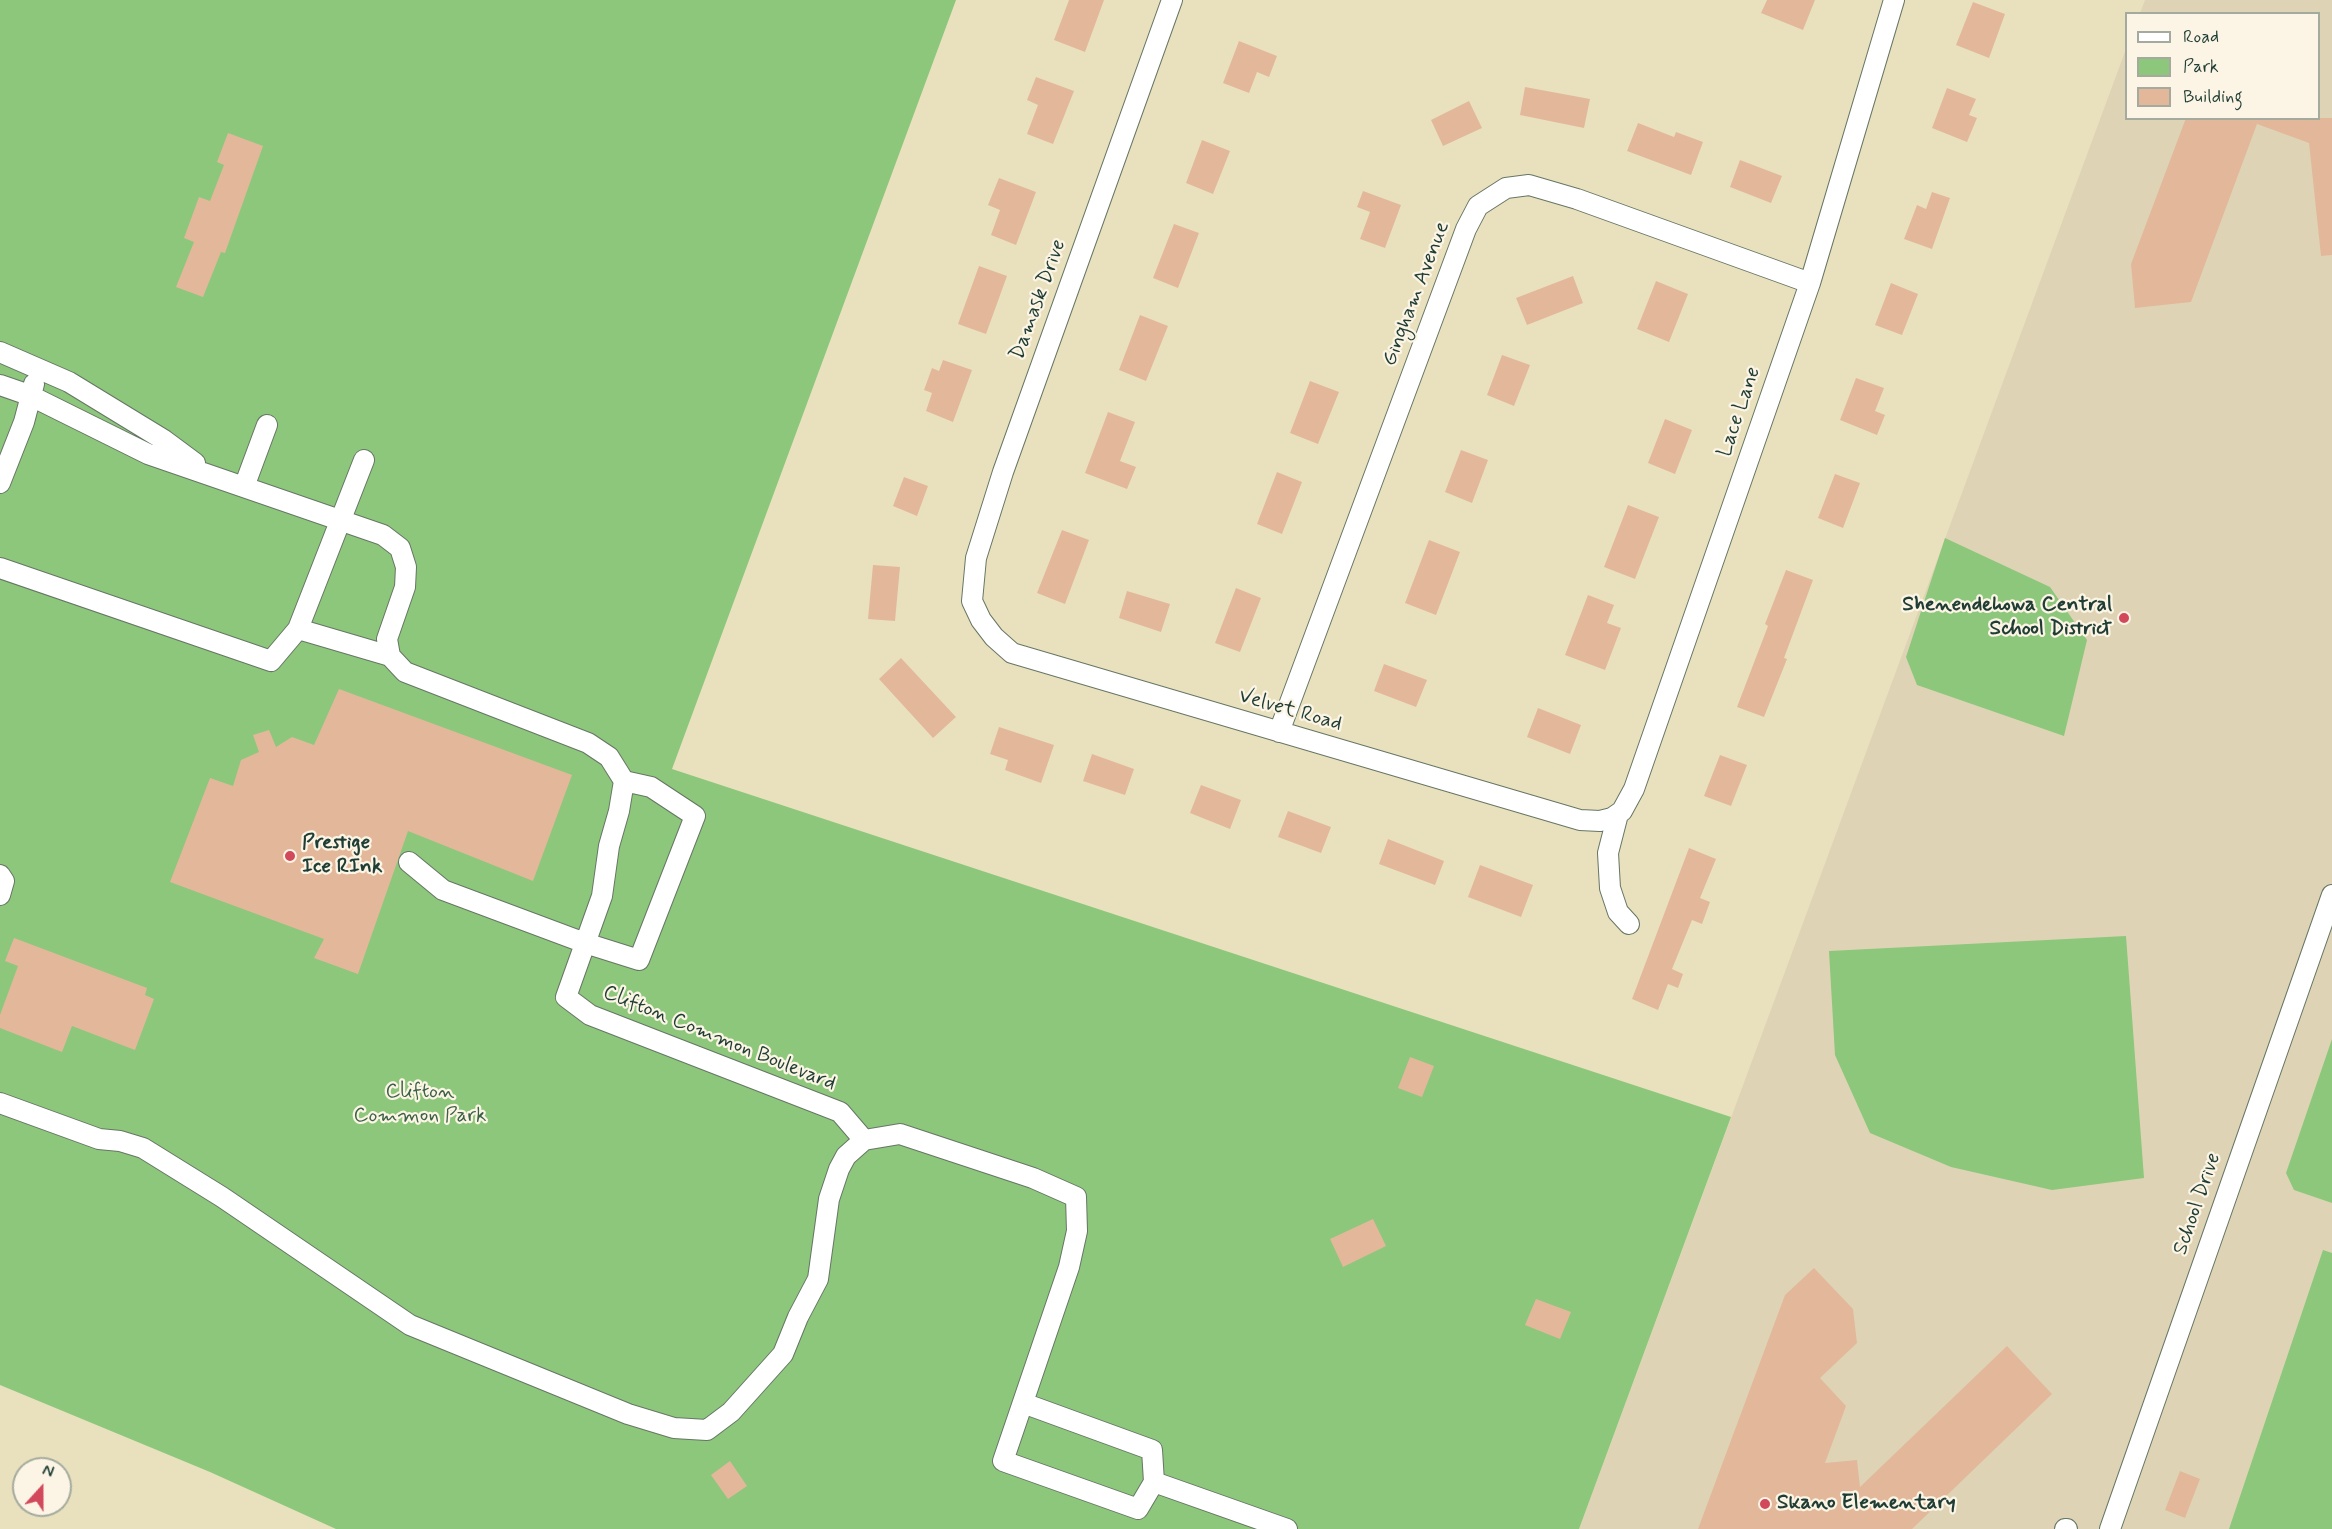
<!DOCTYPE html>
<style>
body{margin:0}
#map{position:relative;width:2332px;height:1529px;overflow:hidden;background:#e9e1bd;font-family:Mynerve,sans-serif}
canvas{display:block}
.legend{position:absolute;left:2125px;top:12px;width:195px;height:108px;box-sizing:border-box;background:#fcf5e5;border:2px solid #a4ab9e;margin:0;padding:8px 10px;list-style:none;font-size:18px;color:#1f3d34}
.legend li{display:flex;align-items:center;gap:12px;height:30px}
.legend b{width:30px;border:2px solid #a4ab9e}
.north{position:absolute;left:12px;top:1457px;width:60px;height:60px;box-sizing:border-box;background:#fcf5e5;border:2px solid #a4ab9e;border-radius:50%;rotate:21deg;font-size:16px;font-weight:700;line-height:24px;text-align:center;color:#1f3d34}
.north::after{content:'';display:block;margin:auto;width:21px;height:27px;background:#d1495b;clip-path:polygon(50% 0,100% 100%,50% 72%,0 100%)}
</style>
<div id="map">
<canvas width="2332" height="1529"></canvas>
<ul class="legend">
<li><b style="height:8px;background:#fff"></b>Road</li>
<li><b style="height:16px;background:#8cc77c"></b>Park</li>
<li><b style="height:16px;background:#e3b89a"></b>Building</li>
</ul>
<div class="north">N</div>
</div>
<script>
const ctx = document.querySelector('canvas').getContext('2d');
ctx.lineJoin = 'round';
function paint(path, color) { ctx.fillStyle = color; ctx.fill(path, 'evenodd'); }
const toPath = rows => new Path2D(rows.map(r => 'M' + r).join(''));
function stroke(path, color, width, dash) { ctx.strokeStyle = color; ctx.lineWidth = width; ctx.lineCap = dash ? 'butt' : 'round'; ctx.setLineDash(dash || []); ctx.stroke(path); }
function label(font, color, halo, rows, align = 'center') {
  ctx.font = font + ' Mynerve,sans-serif'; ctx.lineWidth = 4.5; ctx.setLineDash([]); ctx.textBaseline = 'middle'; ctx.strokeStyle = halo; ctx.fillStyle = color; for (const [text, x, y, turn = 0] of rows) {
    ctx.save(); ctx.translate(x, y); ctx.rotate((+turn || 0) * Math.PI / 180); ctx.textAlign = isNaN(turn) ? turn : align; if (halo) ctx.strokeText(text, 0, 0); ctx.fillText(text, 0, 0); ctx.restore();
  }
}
paint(toPath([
 [2145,0,2332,0,2332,1529,1579,1529,2126,49,2126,118,2318,118,2318,14,2140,13]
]), '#ded4b5');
paint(toPath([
 [0,0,956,0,672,769,1731,1117,1579,1529,336,1529,210,1472,0,1385],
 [1945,538,2050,587,2087,640,2064,736,1917,685,1906,657],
 [2126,936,2144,1178,2052,1190,1951,1167,1870,1133,1835,1055,1829,951],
 [2332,1039,2332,1203,2294,1190,2286,1173],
 [2323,1250,2332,1253,2332,1529,2229,1529]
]), '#8cc77c');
paint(toPath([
 [1069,0,1104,0,1085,52,1054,40],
 [1767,0,1815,0,1803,30,1761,13],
 [1973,2,2005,14,1989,58,1956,45],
 [1239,41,1277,56,1269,77,1257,72,1249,93,1223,83],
 [1036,77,1074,91,1053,144,1027,134,1038,105,1027,100],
 [1525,87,1590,99,1584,128,1520,115],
 [1947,88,1976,99,1969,115,1977,118,1967,142,1932,128],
 [1469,101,1482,128,1443,146,1431,120],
 [2186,118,2332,118,2332,255,2321,256,2309,143,2257,124,2191,302,2135,308,2131,264],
 [1638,123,1674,137,1676,132,1703,142,1691,175,1627,151],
 [228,133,263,146,225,253,221,252,203,297,176,287,194,242,184,238,199,197,210,201,224,165,217,162],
 [1202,140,1230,151,1213,194,1186,183],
 [1740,160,1782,176,1771,203,1730,187],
 [999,178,1036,192,1016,245,991,235,1000,210,988,205],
 [1363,191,1401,205,1385,248,1360,239,1370,212,1357,207],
 [1932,192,1950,198,1932,249,1904,239,1917,205,1926,209],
 [1174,224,1199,233,1178,288,1153,278],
 [979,266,1007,276,986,334,958,324],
 [1573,276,1583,303,1527,325,1516,298],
 [1656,281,1688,294,1669,342,1637,329],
 [1891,283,1918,294,1902,335,1875,325],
 [1140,315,1168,326,1146,381,1119,370],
 [1502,355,1530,365,1514,406,1487,395],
 [943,360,972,370,953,422,926,411,932,393,924,390,932,368,939,371],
 [1856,378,1884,388,1875,411,1885,415,1877,435,1840,420],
 [1310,381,1339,392,1318,444,1290,433],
 [1108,412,1135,422,1120,461,1136,467,1127,489,1085,473],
 [1665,419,1692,430,1675,474,1648,463],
 [1461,450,1488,460,1472,503,1445,492],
 [1277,472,1302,482,1282,534,1257,524],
 [1835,474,1860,483,1843,528,1818,518],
 [904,477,928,486,917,516,893,506],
 [1628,505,1659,517,1635,579,1604,567],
 [1062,530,1089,540,1065,604,1037,593],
 [1429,540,1460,552,1436,615,1405,603],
 [873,565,900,567,895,621,868,619],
 [1786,570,1813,580,1784,658,1787,659,1764,717,1737,707,1768,626,1765,624],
 [1236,588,1261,598,1240,652,1215,643],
 [1127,591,1170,604,1161,632,1119,618],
 [1588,595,1614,605,1607,623,1621,628,1605,670,1565,655],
 [901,658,956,717,933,738,879,679],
 [1384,664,1427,680,1416,707,1374,691],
 [339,689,572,775,533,881,408,831,358,974,314,958,324,939,170,882,210,778,233,786,241,760,259,752,253,735,269,730,276,747,292,737,314,745],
 [1538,708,1581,725,1570,754,1527,737],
 [999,727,1054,745,1041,783,1005,770,1008,760,990,754],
 [1092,754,1134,769,1125,795,1083,781],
 [1720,755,1747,765,1731,806,1704,796],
 [1201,785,1241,800,1230,829,1190,813],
 [1288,811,1331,827,1321,853,1278,837],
 [1388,839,1444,861,1435,885,1379,864],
 [1689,848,1716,859,1700,898,1710,902,1702,924,1692,920,1672,969,1683,974,1678,988,1668,984,1658,1010,1632,999],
 [1480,865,1533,885,1521,917,1468,897],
 [14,938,147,988,145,995,154,999,135,1050,72,1026,62,1052,0,1028,0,1015,18,966,5,961],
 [1410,1057,1434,1066,1422,1097,1398,1088],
 [1373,1219,1386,1246,1343,1267,1330,1239],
 [1814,1268,1853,1309,1857,1343,1820,1378,1846,1406,1825,1463,1857,1460,1860,1487,2007,1346,2052,1394,1912,1529,1698,1529,1785,1295],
 [1536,1299,1571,1312,1560,1339,1525,1325],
 [730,1461,747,1486,728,1499,711,1475],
 [2180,1471,2200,1479,2185,1518,2165,1510]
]), '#e3b89a');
const minor = toPath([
 [1172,0,1003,472,976,558,972,601,981,620,994,637,1012,653,1580,820,1600,821,1612,818,1622,811,1634,789,1810,283,1894,0],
 [0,352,69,382,164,440,195,463],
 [0,385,29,395,148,454,383,535,400,548,406,567,405,587,387,639,390,656,405,672,588,743,609,757,624,781,619,811,609,846,602,896,566,997,590,1015,840,1112,864,1140,900,1134,1033,1178,1076,1197,1077,1231,1069,1267,1003,1461,1138,1509,1154,1482,1287,1529],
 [0,483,24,422,34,384],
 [244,487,267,425],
 [0,568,271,661,298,629,390,656],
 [298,629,364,460],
 [1279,732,1466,229,1478,206,1506,188,1529,185,1577,199,1810,283],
 [1618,814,1608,853,1610,888,1618,912,1629,924],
 [409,862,443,890,585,943,639,960,695,816,651,787,624,781],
 [0,875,4,881,0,895],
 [0,1103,99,1139,120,1141,143,1148,222,1197,410,1325,628,1414,674,1428,707,1430,731,1412,783,1354,798,1317,818,1279,829,1199,839,1169,846,1156,864,1140],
 [1023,1403,1152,1450,1154,1482],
 [2065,1529,2067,1529],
 [2110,1529,2332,895]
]);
stroke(minor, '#667664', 22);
stroke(minor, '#fff', 20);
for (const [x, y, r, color] of [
 [2124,618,6,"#d1495b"],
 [290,856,6,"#d1495b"],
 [1765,1504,6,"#d1495b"]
]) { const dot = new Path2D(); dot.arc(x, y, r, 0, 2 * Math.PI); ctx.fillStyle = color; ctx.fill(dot); stroke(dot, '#fcf5e5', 2); }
label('21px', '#1f3d34', '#fcf5e5', [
 ["Gingham Avenue",1417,294,-69],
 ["Damask Drive",1039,300,-70],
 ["Lace Lane",1740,412,-71],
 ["Velvet Road",1290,711,16],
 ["Clifton Common Boulevard",719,1039,22],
 ["School Drive",2198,1204,-71]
]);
label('bold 21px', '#1f3d34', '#fcf5e5', [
 ["Shenendehowa Central",2112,606,"right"],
 ["School District",2112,630,"right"],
 ["Prestige",302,844],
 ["Ice RInk",302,868],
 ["Skano Elementary",1777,1504]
], 'left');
label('21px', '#3a6046', '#fcf5e5', [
 ["Clifton",420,1093],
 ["Common Park",420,1117]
]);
</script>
